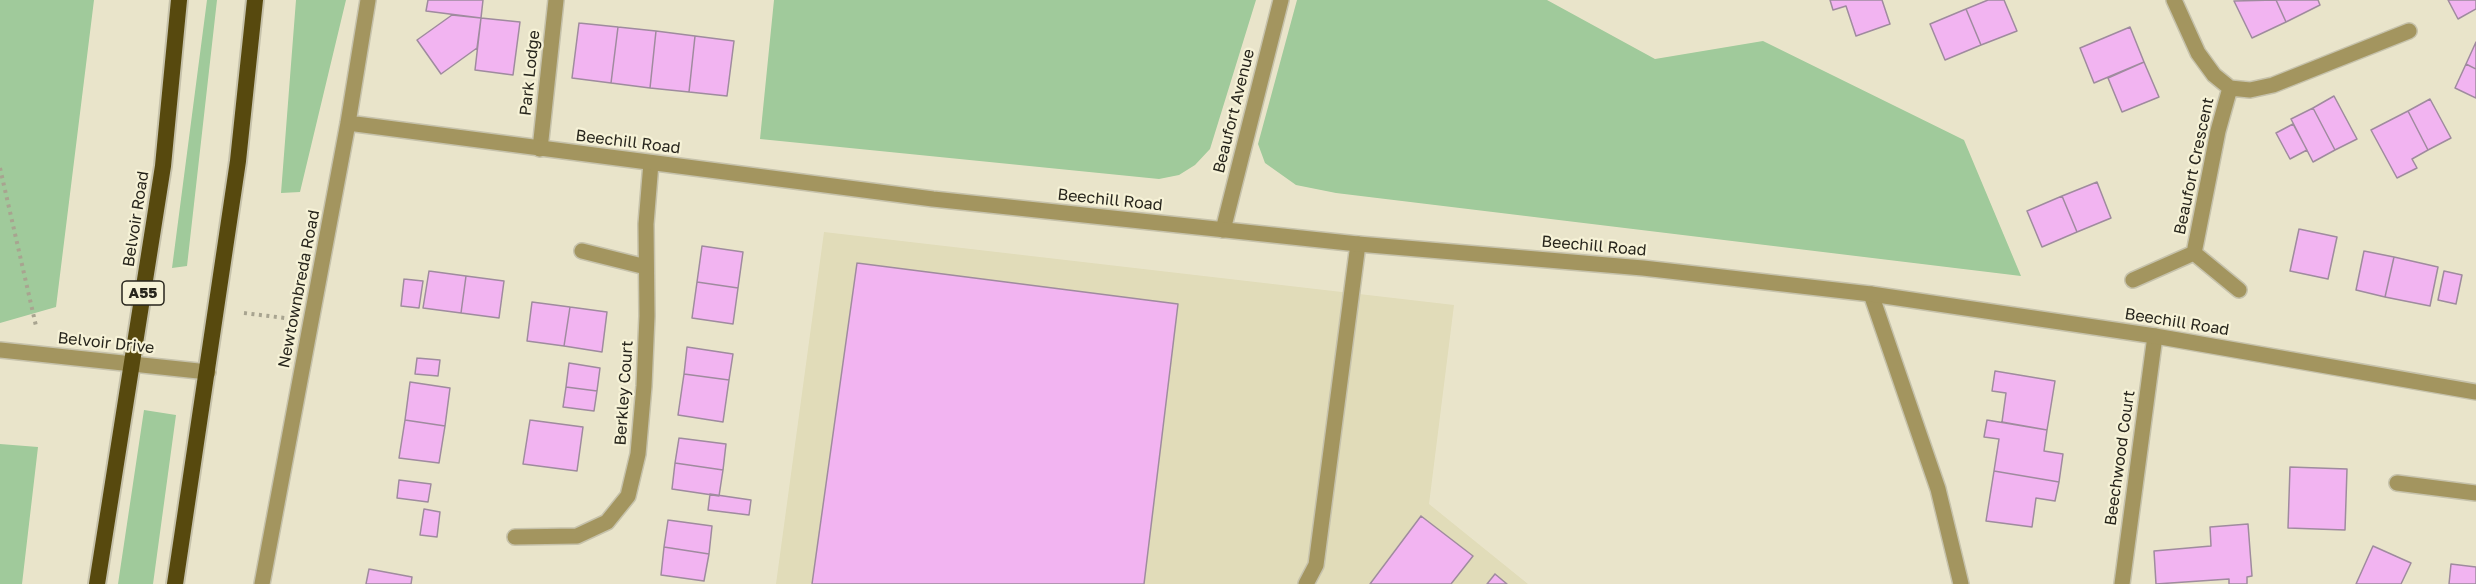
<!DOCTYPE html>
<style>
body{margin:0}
canvas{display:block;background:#e9e4ca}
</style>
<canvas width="2476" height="584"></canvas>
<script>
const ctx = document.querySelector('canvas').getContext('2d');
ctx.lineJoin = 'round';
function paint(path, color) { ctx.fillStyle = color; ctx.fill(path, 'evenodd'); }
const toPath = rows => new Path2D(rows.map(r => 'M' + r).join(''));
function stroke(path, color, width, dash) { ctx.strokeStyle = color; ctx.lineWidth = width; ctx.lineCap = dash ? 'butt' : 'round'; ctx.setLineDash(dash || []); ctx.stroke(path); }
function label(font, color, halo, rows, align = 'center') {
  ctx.font = font + ' "Golos Text",sans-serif'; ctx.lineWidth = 4.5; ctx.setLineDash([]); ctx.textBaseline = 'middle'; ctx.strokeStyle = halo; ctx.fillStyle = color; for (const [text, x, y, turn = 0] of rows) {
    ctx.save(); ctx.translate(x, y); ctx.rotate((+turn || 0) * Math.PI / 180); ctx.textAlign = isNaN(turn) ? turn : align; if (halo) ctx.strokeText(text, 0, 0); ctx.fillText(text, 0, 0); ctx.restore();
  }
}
paint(toPath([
 [824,232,1454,305,1429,504,1528,584,776,584]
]), '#e1dcb9');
paint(toPath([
 [0,0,94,0,56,307,0,323],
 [207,0,217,0,187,266,172,268],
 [296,0,346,0,300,192,281,193],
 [774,0,1256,0,1210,149,1195,165,1179,175,1159,179,760,139],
 [1297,0,1547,0,1655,59,1763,41,1964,140,2021,276,1336,193,1296,185,1265,163,1258,144],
 [144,410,176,415,153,584,118,584],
 [0,444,38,447,22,584,0,584]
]), '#a0ca9b');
const building = toPath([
 [428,0,483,0,481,18,426,11,428,0],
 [1830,0,1882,0,1890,24,1856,36,1846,6,1833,10,1830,0],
 [1988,0,2004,0,2017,31,1981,45,1966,9,1988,0],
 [2276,0,2318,0,2320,5,2286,22,2276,0],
 [2276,0,2286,22,2252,38,2234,1,2276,0],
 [2448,0,2476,0,2476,9,2458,19,2448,0],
 [1966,9,1981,45,1945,60,1930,24,1966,9],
 [452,15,481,18,477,48,441,74,417,40,452,15],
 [481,18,520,22,513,75,475,70,481,18],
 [579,23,618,27,611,83,572,78,579,23],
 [618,27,656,31,650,88,611,83,618,27],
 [2130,27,2144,62,2094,83,2080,48,2130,27],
 [656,31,695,36,689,92,650,88,656,31],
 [695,36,734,41,727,96,689,92,695,36],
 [2476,42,2476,69,2466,64,2476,42],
 [2144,62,2159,97,2122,112,2108,78,2144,62],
 [2466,64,2476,69,2476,98,2455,88,2466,64],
 [2334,96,2357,139,2335,150,2313,108,2334,96],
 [2430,99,2451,138,2428,150,2408,111,2430,99],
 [2313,108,2335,150,2313,162,2291,119,2313,108],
 [2408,111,2428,150,2412,159,2417,168,2397,178,2371,130,2408,111],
 [2293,124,2307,150,2290,159,2276,133,2293,124],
 [2097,182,2111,218,2077,232,2062,196,2097,182],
 [2062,196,2077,232,2042,247,2027,211,2062,196],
 [2299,229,2337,237,2328,279,2290,271,2299,229],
 [702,246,743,252,738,288,697,282,702,246],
 [2364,251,2394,257,2385,297,2356,290,2364,251],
 [2394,257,2438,267,2430,306,2385,297,2394,257],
 [857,263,1178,304,1144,584,812,584,857,263],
 [429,271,466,276,461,313,423,308,429,271],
 [2444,271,2462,275,2456,304,2438,300,2444,271],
 [466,276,504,281,499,318,461,313,466,276],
 [404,279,423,281,419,308,401,306,404,279],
 [697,282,738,288,733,324,692,318,697,282],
 [532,302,570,307,564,346,527,341,532,302],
 [570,307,607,312,602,352,564,346,570,307],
 [687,347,733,354,729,380,684,374,687,347],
 [417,358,440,360,438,376,415,374,417,358],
 [569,363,600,368,597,391,566,387,569,363],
 [1995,371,2055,381,2047,430,2002,422,2006,393,1992,391,1995,371],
 [684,374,729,380,723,422,678,415,684,374],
 [410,382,450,388,445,426,405,420,410,382],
 [566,387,597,391,594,411,563,407,566,387],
 [405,420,445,426,439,463,399,458,405,420],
 [530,420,583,427,577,471,523,464,530,420],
 [1987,420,2047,430,2044,451,2063,454,2059,482,1994,471,1999,439,1984,437,1987,420],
 [679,438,726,444,723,470,675,463,679,438],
 [675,463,723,470,719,496,672,489,675,463],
 [2290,467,2347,469,2345,530,2288,528,2290,467],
 [1994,471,2059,482,2055,501,2036,498,2032,527,1986,521,1994,471],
 [399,480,431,484,428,502,397,498,399,480],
 [710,494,751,500,749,515,708,510,710,494],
 [424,509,440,512,437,537,420,535,424,509],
 [1421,516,1473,556,1451,584,1370,584,1421,516],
 [668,520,712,526,709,554,664,547,668,520],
 [2248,524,2252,576,2247,577,2247,584,2229,584,2229,579,2156,584,2154,551,2211,546,2210,527,2248,524],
 [2373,546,2411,563,2401,584,2356,584,2373,546],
 [664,547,709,554,704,581,661,575,664,547],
 [2451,564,2476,567,2476,584,2449,584,2451,564],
 [369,569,412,577,411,584,366,584,369,569],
 [1495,574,1507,584,1487,584,1495,574]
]);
paint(building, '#f2b4f1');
stroke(building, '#9f8b9e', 1.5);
const service = toPath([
 [1306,584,1316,565,1358,244]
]);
const minor = toPath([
 [2174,0,2198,53,2214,75,2230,88,2250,90,2273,85,2409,31],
 [540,149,556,0],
 [1223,230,1281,0],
 [582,251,646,267],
 [2194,253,2239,290],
 [2133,280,2194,253,2218,131,2230,88],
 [1871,294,1938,489,1961,584],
 [2397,483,2476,493],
 [515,537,577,536,607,522,628,496,638,454,644,386,647,316,646,224,651,163],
 [2122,584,2155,336]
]);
const tertiary = toPath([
 [348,123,933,199,1358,244,1643,268,1871,294,2155,336,2476,392],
 [0,350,208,372],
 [262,584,348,123,368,0]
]);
const trunk = toPath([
 [97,584,163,166,179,0],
 [175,584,238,161,255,0]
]);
stroke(service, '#c6c2ab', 18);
stroke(minor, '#c6c2ab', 18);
stroke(tertiary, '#c6c2ab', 18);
stroke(trunk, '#c6c2ab', 20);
stroke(toPath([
 [0,168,36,326],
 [244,313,285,318]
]), '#a8a490', 4, [3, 4.5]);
stroke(service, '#a3955f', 15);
stroke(minor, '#a3955f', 15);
stroke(tertiary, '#a3955f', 15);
stroke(trunk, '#57490e', 16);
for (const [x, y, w] of [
 [143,293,42]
]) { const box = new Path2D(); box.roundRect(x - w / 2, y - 12, w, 24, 4.5); ctx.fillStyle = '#f6f2d7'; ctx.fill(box); stroke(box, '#27251c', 1.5); }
label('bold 15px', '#27251c', null, [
 ["A55",143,293]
]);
label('16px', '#27251c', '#f6f2d7', [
 ["Park Lodge",530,73,-84],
 ["Beaufort Avenue",1234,111,-76],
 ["Beechill Road",628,142,7],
 ["Beaufort Crescent",2194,166,-78],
 ["Beechill Road",1110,200,6],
 ["Belvoir Road",136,219,-81],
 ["Beechill Road",1594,246,5],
 ["Newtownbreda Road",299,289,-79],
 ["Beechill Road",2177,322,9],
 ["Belvoir Drive",106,343,6],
 ["Berkley Court",624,393,-86],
 ["Beechwood Court",2120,458,-82]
]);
</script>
